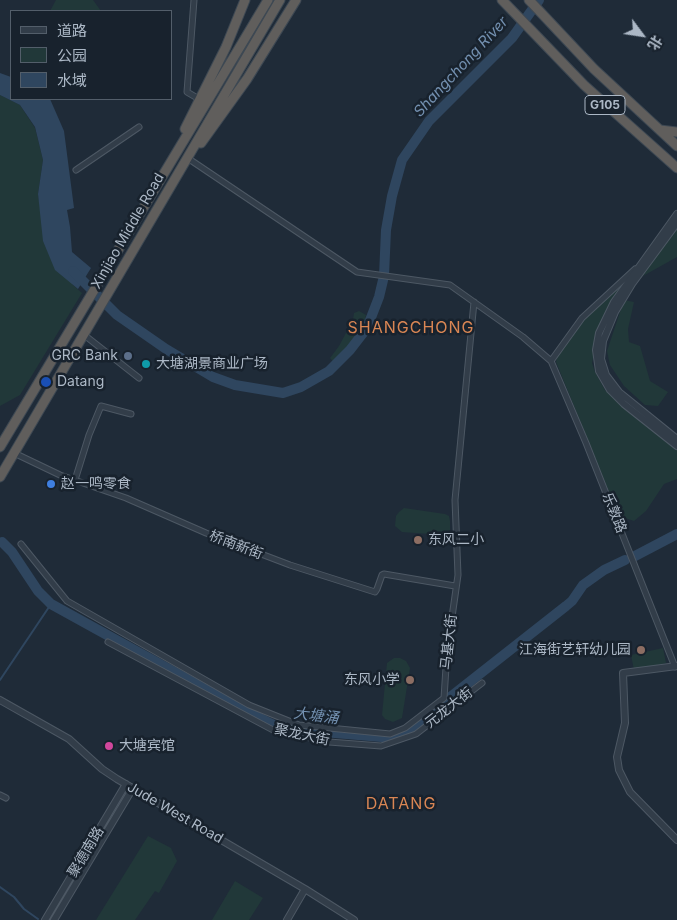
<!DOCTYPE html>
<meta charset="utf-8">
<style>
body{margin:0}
#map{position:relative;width:677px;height:920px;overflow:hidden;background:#1f2b38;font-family:Inter,"Noto Sans SC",sans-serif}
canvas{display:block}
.legend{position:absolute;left:10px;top:10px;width:162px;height:90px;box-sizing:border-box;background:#18222d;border:1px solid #535e6a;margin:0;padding:6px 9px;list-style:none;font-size:15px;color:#acb8c6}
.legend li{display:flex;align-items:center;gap:10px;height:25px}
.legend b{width:25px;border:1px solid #535e6a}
.north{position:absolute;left:617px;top:10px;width:50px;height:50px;-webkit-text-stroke:4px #18222d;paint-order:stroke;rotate:121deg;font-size:14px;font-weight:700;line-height:20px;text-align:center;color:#acb8c6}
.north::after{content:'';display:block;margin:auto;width:18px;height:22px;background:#acb8c6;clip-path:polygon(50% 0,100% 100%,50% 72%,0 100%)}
</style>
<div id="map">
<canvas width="677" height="920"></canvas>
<ul class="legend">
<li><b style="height:6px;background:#323d49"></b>道路</li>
<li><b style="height:14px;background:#213839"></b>公园</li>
<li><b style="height:14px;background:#2f465f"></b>水域</li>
</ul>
<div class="north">北</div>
</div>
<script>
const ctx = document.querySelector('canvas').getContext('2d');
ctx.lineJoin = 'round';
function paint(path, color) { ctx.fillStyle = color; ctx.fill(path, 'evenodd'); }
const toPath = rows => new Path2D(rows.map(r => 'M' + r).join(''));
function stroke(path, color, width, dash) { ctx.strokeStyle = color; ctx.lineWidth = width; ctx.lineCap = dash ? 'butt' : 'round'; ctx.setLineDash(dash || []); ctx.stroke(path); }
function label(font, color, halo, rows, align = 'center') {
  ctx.font = font + ' Inter,"Noto Sans SC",sans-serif'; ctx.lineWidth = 5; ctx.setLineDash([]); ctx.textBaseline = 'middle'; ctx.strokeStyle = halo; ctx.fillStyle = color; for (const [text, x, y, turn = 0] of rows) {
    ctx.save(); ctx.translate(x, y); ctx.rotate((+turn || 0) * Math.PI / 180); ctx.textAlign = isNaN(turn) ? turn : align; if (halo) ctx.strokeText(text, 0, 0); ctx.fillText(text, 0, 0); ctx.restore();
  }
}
paint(toPath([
 [56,0,93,0,101,11,50,11],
 [0,95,20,105,35,128,43,160,38,194,40,208,73,285,82,293,20,395,0,406],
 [677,228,677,257,643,276,653,260],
 [629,277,598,332,592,363,595,372,605,390,618,403,677,450,677,479,664,484,646,511,634,521,619,516,556,362,558,354,583,319],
 [624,300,634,302,628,329,629,342,640,346,650,381,668,392,658,406,645,405,624,386,610,365,607,351],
 [359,311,366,315,364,325,345,351,334,363,330,358,339,346,353,320,354,313],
 [404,508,445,514,449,516,450,521,450,530,444,535,402,532,395,526,396,516,399,512],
 [663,648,666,663,634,670,631,655],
 [394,658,400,658,406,661,410,668,402,718,393,722,385,719,382,715,387,663],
 [148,836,171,848,177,861,159,893,155,891,135,920,96,920],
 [235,881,263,898,249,920,212,920]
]), '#213839');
paint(toPath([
 [0,73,11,77,11,99,50,99,64,131,74,208,67,210,70,227,72,252,91,268,78,289,55,270,43,241,38,194,43,160,35,127,20,105,0,95]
]), '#2f465f');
stroke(toPath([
 [0,680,51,604],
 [0,887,14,897,24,909,38,919]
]), '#2f465f', 2);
stroke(toPath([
 [73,271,117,315,166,349,213,377,235,385,283,393,301,387,329,371,350,350,367,328,379,297,384,276,386,230,392,196,402,160,429,121,512,38,539,0],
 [2,542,12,552,38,591,51,604,243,710,274,725,300,730,393,738,411,728,566,606,572,601,583,585,604,570,625,560],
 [635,556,677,534]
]), '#2f465f', 10);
const minor = toPath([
 [194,0,187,92,199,99],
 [189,159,357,272,450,285,523,337,551,361,586,443,675,667],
 [76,170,139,127],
 [83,334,139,378],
 [551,361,582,318,635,269],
 [14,453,60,475,126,498,206,533,290,565,375,592,377,589,382,575,384,574,455,586],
 [75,480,89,435,101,406,131,414],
 [21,544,67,601,249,705,299,725,390,734,405,728,444,698,447,652,458,575,455,500,474,302],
 [108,642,273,730,329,742,381,746,416,734,482,683],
 [0,795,6,798]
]);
const tertiary = toPath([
 [677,214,614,302,599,333,596,350,599,371,610,390,624,404,677,446],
 [677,223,632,284,615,312,603,341,601,359,606,375,619,392,677,439],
 [677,666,623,673,625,723,617,757,619,770,630,792,677,840],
 [0,700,69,739,102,769,117,779,305,889,354,920],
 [45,920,126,784],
 [54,920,133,788],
 [287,920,305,889]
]);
const trunk = toPath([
 [502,0,584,85,677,168],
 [529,0,594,69,677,146],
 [185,129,226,47,245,0],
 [660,130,677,132],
 [201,143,247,79,296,0],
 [0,447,268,0],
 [0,477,280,0]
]);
stroke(minor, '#4d5864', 7);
stroke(tertiary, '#4d5864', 8);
stroke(trunk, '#3d4853', 11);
stroke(minor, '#323d49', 5);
stroke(tertiary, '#323d49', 6);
stroke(trunk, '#605e5c', 9);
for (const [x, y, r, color] of [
 [128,356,5,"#5c6f8a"],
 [146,364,5,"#0f9aa8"],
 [46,382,6,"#1a4fb4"],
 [51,484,5,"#3f7fe0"],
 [418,540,5,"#8d6e63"],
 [641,650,5,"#8d6e63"],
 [410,680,5,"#8d6e63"],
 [109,746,5,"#d1479c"]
]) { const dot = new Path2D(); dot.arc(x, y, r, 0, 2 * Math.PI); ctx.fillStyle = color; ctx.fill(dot); stroke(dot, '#18222d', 2); }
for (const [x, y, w] of [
 [605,105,40]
]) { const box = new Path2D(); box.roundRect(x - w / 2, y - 9.5, w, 19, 4); ctx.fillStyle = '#18222d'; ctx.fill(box); stroke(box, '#acb8c6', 1); }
label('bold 12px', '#acb8c6', null, [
 ["G105",605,105]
]);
label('14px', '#acb8c6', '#18222d', [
 ["Xinjiao Middle Road",128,231,-60],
 ["乐敦路",614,513,68],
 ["桥南新街",236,545,21],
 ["马基大街",449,642,-84],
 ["元龙大街",449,708,-38],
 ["聚龙大街",302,735,12],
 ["Jude West Road",175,813,30],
 ["聚德南路",86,852,-59]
]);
label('14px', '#acb8c6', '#18222d', [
 ["GRC Bank",118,356,"right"],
 ["大塘湖景商业广场",156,364],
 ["Datang",57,382],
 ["赵一鸣零食",61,484],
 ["东风二小",428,540],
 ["江海街艺轩幼儿园",631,650,"right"],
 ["东风小学",400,680,"right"],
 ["大塘宾馆",119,746]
], 'left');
label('italic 15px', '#7390b0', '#18222d', [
 ["Shangchong River",461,67,-47],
 ["大塘涌",316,716,7]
]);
ctx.letterSpacing = '1px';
label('16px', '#d98654', '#18222d', [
 ["SHANGCHONG",411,328],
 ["DATANG",401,804]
]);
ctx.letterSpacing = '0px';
</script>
